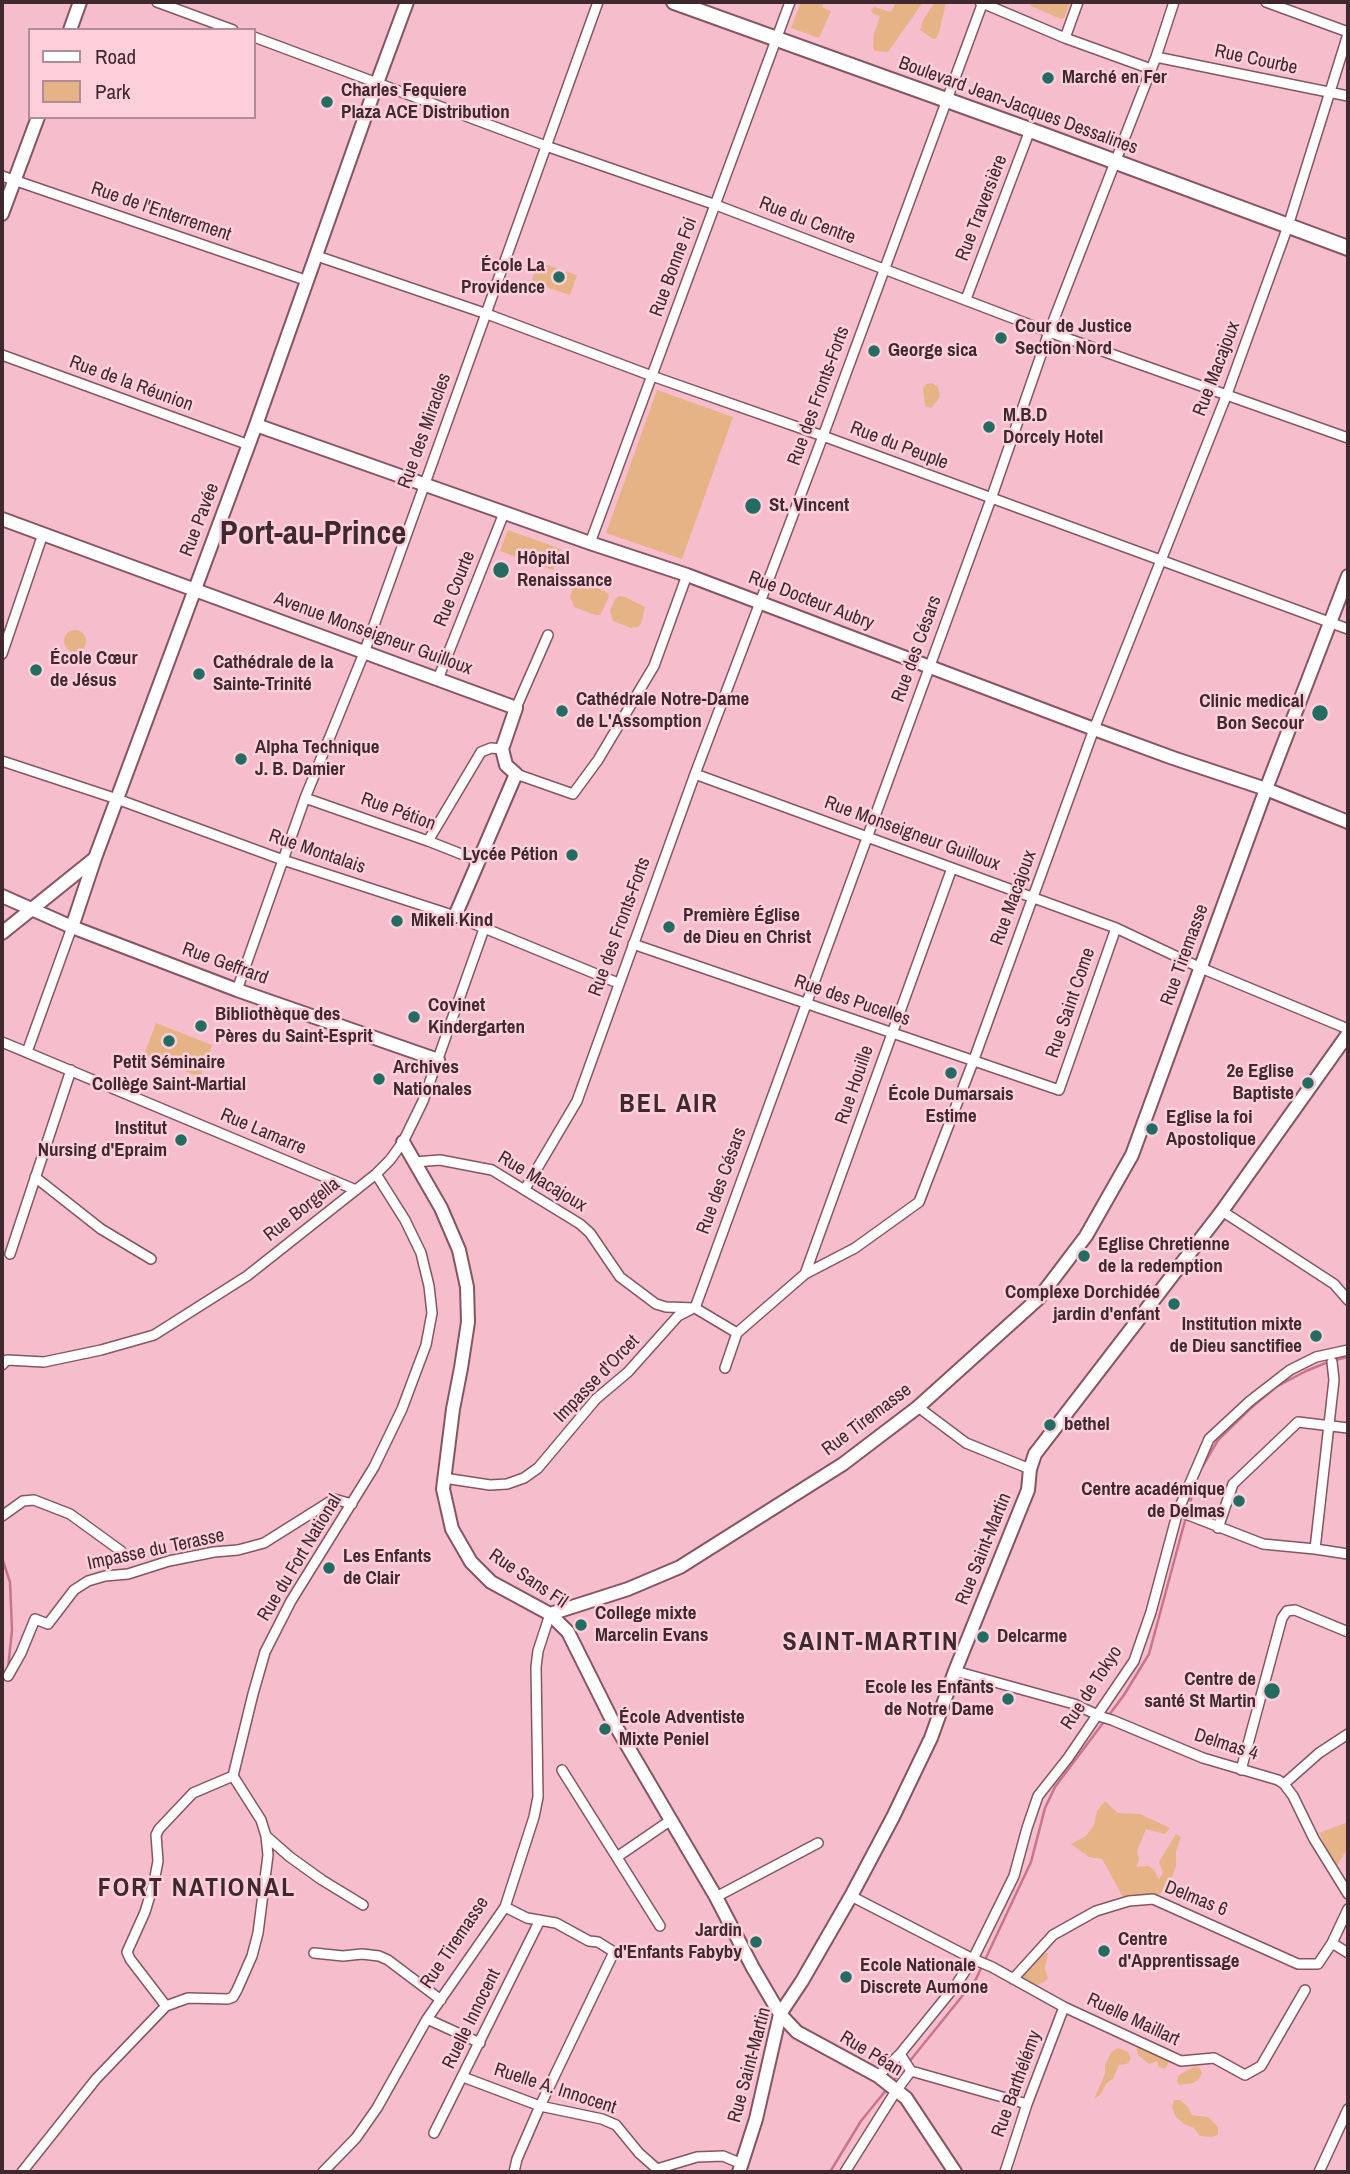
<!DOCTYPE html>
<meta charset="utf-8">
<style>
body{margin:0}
#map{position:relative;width:1350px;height:2174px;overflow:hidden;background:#f6becc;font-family:"Archivo Narrow",sans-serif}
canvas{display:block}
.frame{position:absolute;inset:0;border:4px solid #3f292f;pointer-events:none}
.legend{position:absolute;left:28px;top:28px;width:228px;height:91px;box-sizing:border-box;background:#fccfda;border:2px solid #b08d96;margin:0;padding:9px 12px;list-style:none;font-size:21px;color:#3f292f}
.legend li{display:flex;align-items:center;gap:14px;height:35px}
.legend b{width:35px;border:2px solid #b08d96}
</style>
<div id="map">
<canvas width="1350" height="2174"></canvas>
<div class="frame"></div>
<ul class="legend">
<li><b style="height:9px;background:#fff"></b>Road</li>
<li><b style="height:19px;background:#e6b387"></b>Park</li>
</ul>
</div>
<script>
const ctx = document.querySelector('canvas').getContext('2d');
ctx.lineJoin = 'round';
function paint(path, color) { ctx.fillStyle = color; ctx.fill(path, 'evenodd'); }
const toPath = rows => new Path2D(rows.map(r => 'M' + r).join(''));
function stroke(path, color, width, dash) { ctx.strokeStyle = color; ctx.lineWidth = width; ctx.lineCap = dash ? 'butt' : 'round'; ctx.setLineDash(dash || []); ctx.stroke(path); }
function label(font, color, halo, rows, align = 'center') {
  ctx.font = font + ' "Archivo Narrow",sans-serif'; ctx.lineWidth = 5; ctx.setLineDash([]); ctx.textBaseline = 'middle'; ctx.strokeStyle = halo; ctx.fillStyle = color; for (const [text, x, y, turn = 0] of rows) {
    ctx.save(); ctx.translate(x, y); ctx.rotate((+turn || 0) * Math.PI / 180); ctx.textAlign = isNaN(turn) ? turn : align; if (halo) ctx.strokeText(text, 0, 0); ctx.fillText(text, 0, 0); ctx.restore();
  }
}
paint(toPath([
 [801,2,824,2,822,7,831,11,819,38,791,28],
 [896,2,923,2,888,52,875,51,873,47,874,34,880,16,873,14,871,10,874,7,891,12],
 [935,2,946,2,940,29,936,39,933,39,920,30,923,20],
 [1028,2,1070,2,1064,18,1061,19,1031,6],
 [538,262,577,275,570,295,531,282],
 [932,383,938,387,940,397,931,408,925,406,923,388,926,384],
 [657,390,733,417,682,559,606,533],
 [508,530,561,549,553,570,500,551],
 [584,582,608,593,609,597,600,615,595,615,574,607,573,604,570,597,574,586],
 [619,596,625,597,645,607,641,624,638,627,631,628,613,621,610,611,615,599],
 '64 641a11 11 0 1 1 22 0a11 11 0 1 1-22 0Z',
 [156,1023,212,1045,200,1077,144,1055],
 [1105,1801,1118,1813,1140,1814,1170,1828,1165,1834,1146,1829,1137,1851,1139,1859,1137,1867,1148,1866,1154,1870,1159,1879,1163,1873,1159,1862,1176,1834,1181,1837,1176,1851,1176,1866,1171,1879,1161,1893,1153,1899,1146,1894,1141,1900,1133,1894,1123,1897,1102,1859,1089,1857,1071,1844,1086,1836,1094,1825,1097,1811],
 [1348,1822,1348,1848,1336,1867,1319,1833],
 [1048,1953,1045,1969,1048,1978,1044,1982,1037,1985,1023,1980,1019,1976,1040,1954],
 [1136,2045,1151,2046,1156,2054,1169,2062,1165,2069,1159,2067,1157,2061,1149,2064,1138,2055],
 [1118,2048,1128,2052,1131,2059,1127,2064,1119,2065,1113,2079,1106,2084,1101,2094,1094,2099,1105,2074,1105,2065,1112,2051],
 [1195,2066,1200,2068,1202,2073,1199,2079,1193,2083,1179,2085,1177,2080,1179,2075],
 [1174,2100,1180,2100,1188,2107,1192,2115,1208,2117,1218,2127,1218,2135,1211,2137,1200,2136,1194,2128,1184,2124,1176,2117,1172,2108]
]), '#e6b387');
stroke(toPath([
 [1335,1360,1348,1357],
 [1188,1511,1197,1476,1218,1440,1251,1408,1276,1387,1306,1371,1328,1362],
 [2,1558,10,1582,12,1630,8,1669],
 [909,2062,976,1979,1031,1862,1045,1808,1055,1787,1124,1695,1149,1654,1186,1517],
 [892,2083,905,2067],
 [830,2172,861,2121,887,2089]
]), '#c9748d', 2.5);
const street = toPath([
 [157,2,233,30],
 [980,2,1065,38,1151,69],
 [1266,2,1348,32],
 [254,37,546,146,716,205,1049,332,1348,438],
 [1065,38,1078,2],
 [1156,57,1348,96],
 [2,176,308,281],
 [317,256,487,314,652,376,823,436,1348,629],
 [966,299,1030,130],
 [2,355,249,445],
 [590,543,790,2],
 [2,654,43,534],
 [438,679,504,513],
 [516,708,548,635],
 [2,761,117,799,283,860,455,916,618,983],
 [516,774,573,794,598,760,654,666,687,575],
 [695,774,1116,928,1201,968,1348,1029],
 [305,798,428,841,479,861],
 [428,841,481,752,491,748,502,749],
 [633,944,1059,1090,1116,928],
 [237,990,305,798,364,653,598,2],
 [2,1042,356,1190],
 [27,1052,72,927],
 [414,1162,440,1160,492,1170,580,1224,590,1233,620,1277,656,1304,666,1307,695,1308,737,1333,805,1274,855,1248,919,1202,973,1062,1094,729,1227,394,1288,226,1348,34],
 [35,1177,101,1229,151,1259],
 [525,1189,577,1101,695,774,823,436,983,2],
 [1222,1211,1334,1284,1348,1300],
 [10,1254,71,1070],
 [805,1274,952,868],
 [695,1308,991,499,1049,332,1156,57,1174,2],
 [2,1365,7,1360,44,1362,101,1350,154,1335,247,1276,376,1174,390,1160,403,1142,423,1101,484,929],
 [725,1368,737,1333],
 [918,1407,966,1443,1030,1469],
 [444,1478,490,1485,507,1484,524,1478,538,1468,596,1399,628,1372,678,1316,690,1310],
 [1178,1511,1263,1544,1315,1549,1348,1554],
 [2,1516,23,1501,34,1500,70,1514,121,1551],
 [1218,1528,1233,1484,1298,1422,1348,1428],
 [1315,1549,1334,1380,1332,1362],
 [955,1671,1074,1704,1102,1717,1112,1720,1203,1758,1278,1780,1284,1784,1293,1796,1314,1839,1348,1894],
 [8,1676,21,1653,35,1619,48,1624,74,1590,88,1581,105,1576,128,1574,169,1561,214,1552,238,1550,264,1543,334,1499,352,1504],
 [562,1770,660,1926],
 [1241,1770,1282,1618,1287,1611,1295,1610,1348,1632],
 [1284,1784,1319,1753,1348,1734],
 [266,1836,290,1857,322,1880,363,1905],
 [617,1857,671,1820],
 [851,1896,973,1959,992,1967,1064,2007,1181,2061,1214,2058,1245,2075,1261,2066,1305,1990],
 [716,1897,818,1843],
 [505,1907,527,1918,556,1923,589,1941,598,1942,614,1952,540,2106,517,2159,514,2172],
 [1332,1943,1348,1909],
 [314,1953,343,1956,362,1954,379,1956,388,1960,441,2000],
 [1013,1979,1053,1935,1096,1911,1129,1901,1153,1899,1298,1964,1318,1964,1332,1943,1348,1953],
 [166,2006,130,1959,127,1952,145,1912,154,1882,158,1861,156,1835,159,1829,193,1793,233,1776,253,1694,265,1652,291,1601,374,1467,402,1409,426,1345,432,1313,429,1286,421,1253,405,1220,376,1174],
 [427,2019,480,2043],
 [900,2054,911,2071],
 [911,2071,1027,2104],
 [878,2076,900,2054,956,1985,973,1959,1014,1876,1027,1828,1038,1796,1068,1758,1134,1661,1151,1612,1178,1511,1209,1439,1250,1401,1290,1370,1316,1357,1348,1350],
 [463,2077,540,2106,602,2119,616,2125,639,2153,657,2169,697,2157,723,2156,742,2164],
 [434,2133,540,1920],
 [22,2172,96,2079,166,2006,188,1998,228,1999,233,1997,237,1990,252,1956,258,1933,268,1855,266,1836,261,1820,233,1776],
 [323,2172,356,2138,377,2108,427,2019,505,1907,534,1817,538,1797,536,1667,538,1651,550,1614],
 [845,2172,896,2091,911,2071],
 [1005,2172,1027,2104,1064,2007],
 [1319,2172,1348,2109]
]);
const secondary = toPath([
 [70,30,80,2],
 [2,214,38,117],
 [256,425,590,543,687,575,1094,729,1173,758,1266,789,1348,822],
 [2,519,516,708,502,749,506,765,516,774,455,916],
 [2,896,72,927,237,990,438,1060],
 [72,927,95,858,256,425,377,83,407,2],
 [2,933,94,859],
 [403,1142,441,1208,459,1250,467,1287,468,1322,461,1368,453,1409,443,1489,452,1529,471,1562,491,1582,550,1614,568,1632,611,1718,716,1897,753,1968,780,2014,797,2032,878,2076,906,2098,955,2172],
 [550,1614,628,1589,680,1567,843,1464,918,1407,1039,1298,1086,1236,1132,1155,1266,789,1348,576],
 [739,2172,756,2119,780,2014,802,1981,851,1896,893,1817,931,1738,955,1671,1028,1490,1030,1469,1035,1454,1222,1211,1348,1034]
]);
const primary = toPath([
 [674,2,1030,130,1348,248]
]);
stroke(street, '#855562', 12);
stroke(secondary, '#855562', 16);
stroke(primary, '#855562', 18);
stroke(street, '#fff', 9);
stroke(secondary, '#fff', 12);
stroke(primary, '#fff', 14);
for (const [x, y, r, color] of [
 [1048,78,7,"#246c61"],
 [327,102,7,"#246c61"],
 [559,277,7,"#246c61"],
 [1001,338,7,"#246c61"],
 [874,351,7,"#246c61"],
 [989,427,7,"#246c61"],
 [753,506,9,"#246c61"],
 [501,570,9,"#246c61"],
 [36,670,7,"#246c61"],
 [199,674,7,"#246c61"],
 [562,711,7,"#246c61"],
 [1320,713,9,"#246c61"],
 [241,759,7,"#246c61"],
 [572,855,7,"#246c61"],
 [397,921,7,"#246c61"],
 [669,927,7,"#246c61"],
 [414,1017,7,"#246c61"],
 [201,1026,7,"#246c61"],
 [169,1041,7,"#246c61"],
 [951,1073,7,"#246c61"],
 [379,1079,7,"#246c61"],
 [1308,1083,7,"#246c61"],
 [1152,1129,7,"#246c61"],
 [181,1140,7,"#246c61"],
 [1084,1256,7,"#246c61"],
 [1174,1304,7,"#246c61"],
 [1316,1336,7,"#246c61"],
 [1050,1425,7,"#246c61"],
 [1239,1501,7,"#246c61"],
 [329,1568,7,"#246c61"],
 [581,1625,7,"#246c61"],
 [983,1637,7,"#246c61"],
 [1272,1691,9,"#246c61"],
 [1008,1699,7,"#246c61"],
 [605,1729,7,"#246c61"],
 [756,1942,7,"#246c61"],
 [1104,1951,7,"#246c61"],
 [846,1977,7,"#246c61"]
]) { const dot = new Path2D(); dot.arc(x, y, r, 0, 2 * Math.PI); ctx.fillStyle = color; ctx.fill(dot); stroke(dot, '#fccfda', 2.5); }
label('19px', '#3f292f', '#fccfda', [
 ["Rue Courbe",1256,60,12],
 ["Boulevard Jean-Jacques Dessalines",1018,106,20],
 ["Rue Traversière",982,208,-69],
 ["Rue de l'Enterrement",161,212,19],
 ["Rue du Centre",807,221,21],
 ["Rue Bonne Foi",674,267,-70],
 ["Rue Macajoux",1217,369,-69],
 ["Rue de la Réunion",131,384,20],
 ["Rue des Fronts-Forts",819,396,-70],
 ["Rue des Miracles",425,431,-70],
 ["Rue du Peuple",899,446,21],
 ["Rue Pavée",200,520,-69],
 ["Rue Courte",455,589,-68],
 ["Rue Docteur Aubry",811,601,21],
 ["Avenue Monseigneur Guilloux",373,634,20],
 ["Rue des Césars",917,649,-70],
 ["Rue Pétion",398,812,20],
 ["Rue Monseigneur Guilloux",912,834,20],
 ["Rue Montalais",317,852,19],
 ["Rue Macajoux",1014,898,-70],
 ["Rue des Fronts-Forts",620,927,-70],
 ["Rue Tiremasse",1185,955,-70],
 ["Rue Geffrard",225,964,20],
 ["Rue des Pucelles",852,1001,19],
 ["Rue Saint Come",1071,1003,-71],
 ["Rue Houille",855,1085,-71],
 ["Rue Lamarre",263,1132,23],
 ["Rue des Césars",722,1181,-70],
 ["Rue Macajoux",542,1182,31],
 ["Rue Borgella",302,1210,-38],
 ["Impasse d'Orcet",597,1379,-46],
 ["Rue Tiremasse",867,1420,-37],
 ["Rue Saint-Martin",984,1549,-68],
 ["Impasse du Terasse",156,1550,-12],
 ["Rue du Fort National",300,1558,-59],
 ["Rue Sans Fil",528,1579,34],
 ["Rue de Tokyo",1092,1688,-57],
 ["Delmas 4",1226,1745,18],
 ["Delmas 6",1196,1899,22],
 ["Rue Tiremasse",455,1943,-56],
 ["Ruelle Innocent",472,2019,-64],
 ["Ruelle Maillart",1133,2020,25],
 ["Rue Péan",871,2054,31],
 ["Rue Saint-Martin",750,2065,-75],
 ["Rue Barthélémy",1017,2084,-70],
 ["Ruelle A. Innocent",555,2089,18]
]);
label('bold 19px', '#3f292f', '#fccfda', [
 ["Marché en Fer",1062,78],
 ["Charles Fequiere",341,91],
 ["Plaza ACE Distribution",341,113],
 ["École La",545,266,"right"],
 ["Providence",545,288,"right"],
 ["Cour de Justice",1015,327],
 ["Section Nord",1015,349],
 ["George sica",888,351],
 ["M.B.D",1003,416],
 ["Dorcely Hotel",1003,438],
 ["St. Vincent",769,506],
 ["Hôpital",517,559],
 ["Renaissance",517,581],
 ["École Cœur",50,659],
 ["de Jésus",50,681],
 ["Cathédrale de la",213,663],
 ["Sainte-Trinité",213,685],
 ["Cathédrale Notre-Dame",576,700],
 ["de L'Assomption",576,722],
 ["Clinic medical",1304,702,"right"],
 ["Bon Secour",1304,724,"right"],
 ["Alpha Technique",255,748],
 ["J. B. Damier",255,770],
 ["Lycée Pétion",558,855,"right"],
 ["Première Église",683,916],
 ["de Dieu en Christ",683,938],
 ["Mikeli Kind",411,921],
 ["Covinet",428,1006],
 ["Kindergarten",428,1028],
 ["Bibliothèque des",215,1015],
 ["Pères du Saint-Esprit",215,1037],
 ["Petit Séminaire",169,1063,"center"],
 ["Collège Saint-Martial",169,1085,"center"],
 ["Archives",393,1068],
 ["Nationales",393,1090],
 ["2e Eglise",1294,1072,"right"],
 ["Baptiste",1294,1094,"right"],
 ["École Dumarsais",951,1095,"center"],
 ["Estime",951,1117,"center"],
 ["Eglise la foi",1166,1118],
 ["Apostolique",1166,1140],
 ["Institut",167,1129,"right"],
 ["Nursing d'Epraim",167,1151,"right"],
 ["Eglise Chretienne",1098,1245],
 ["de la redemption",1098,1267],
 ["Complexe Dorchidée",1160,1293,"right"],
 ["jardin d'enfant",1160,1315,"right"],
 ["Institution mixte",1302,1325,"right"],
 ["de Dieu sanctifiee",1302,1347,"right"],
 ["bethel",1064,1425],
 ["Centre académique",1225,1490,"right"],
 ["de Delmas",1225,1512,"right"],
 ["Les Enfants",343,1557],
 ["de Clair",343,1579],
 ["College mixte",595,1614],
 ["Marcelin Evans",595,1636],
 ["Delcarme",997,1637],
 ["Centre de",1256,1680,"right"],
 ["santé St Martin",1256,1702,"right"],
 ["Ecole les Enfants",994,1688,"right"],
 ["de Notre Dame",994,1710,"right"],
 ["École Adventiste",619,1718],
 ["Mixte Peniel",619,1740],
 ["Jardin",742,1931,"right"],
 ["d'Enfants Fabyby",742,1953,"right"],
 ["Centre",1118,1940],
 ["d'Apprentissage",1118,1962],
 ["Ecole Nationale",860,1966],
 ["Discrete Aumone",860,1988]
], 'left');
ctx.letterSpacing = '2px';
label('bold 26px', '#3f292f', '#fccfda', [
 ["BEL AIR",669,1105],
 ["SAINT-MARTIN",871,1643],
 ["FORT NATIONAL",197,1889]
]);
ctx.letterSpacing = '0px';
label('bold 33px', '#3f292f', '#fccfda', [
 ["Port-au-Prince",313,535]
]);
</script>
